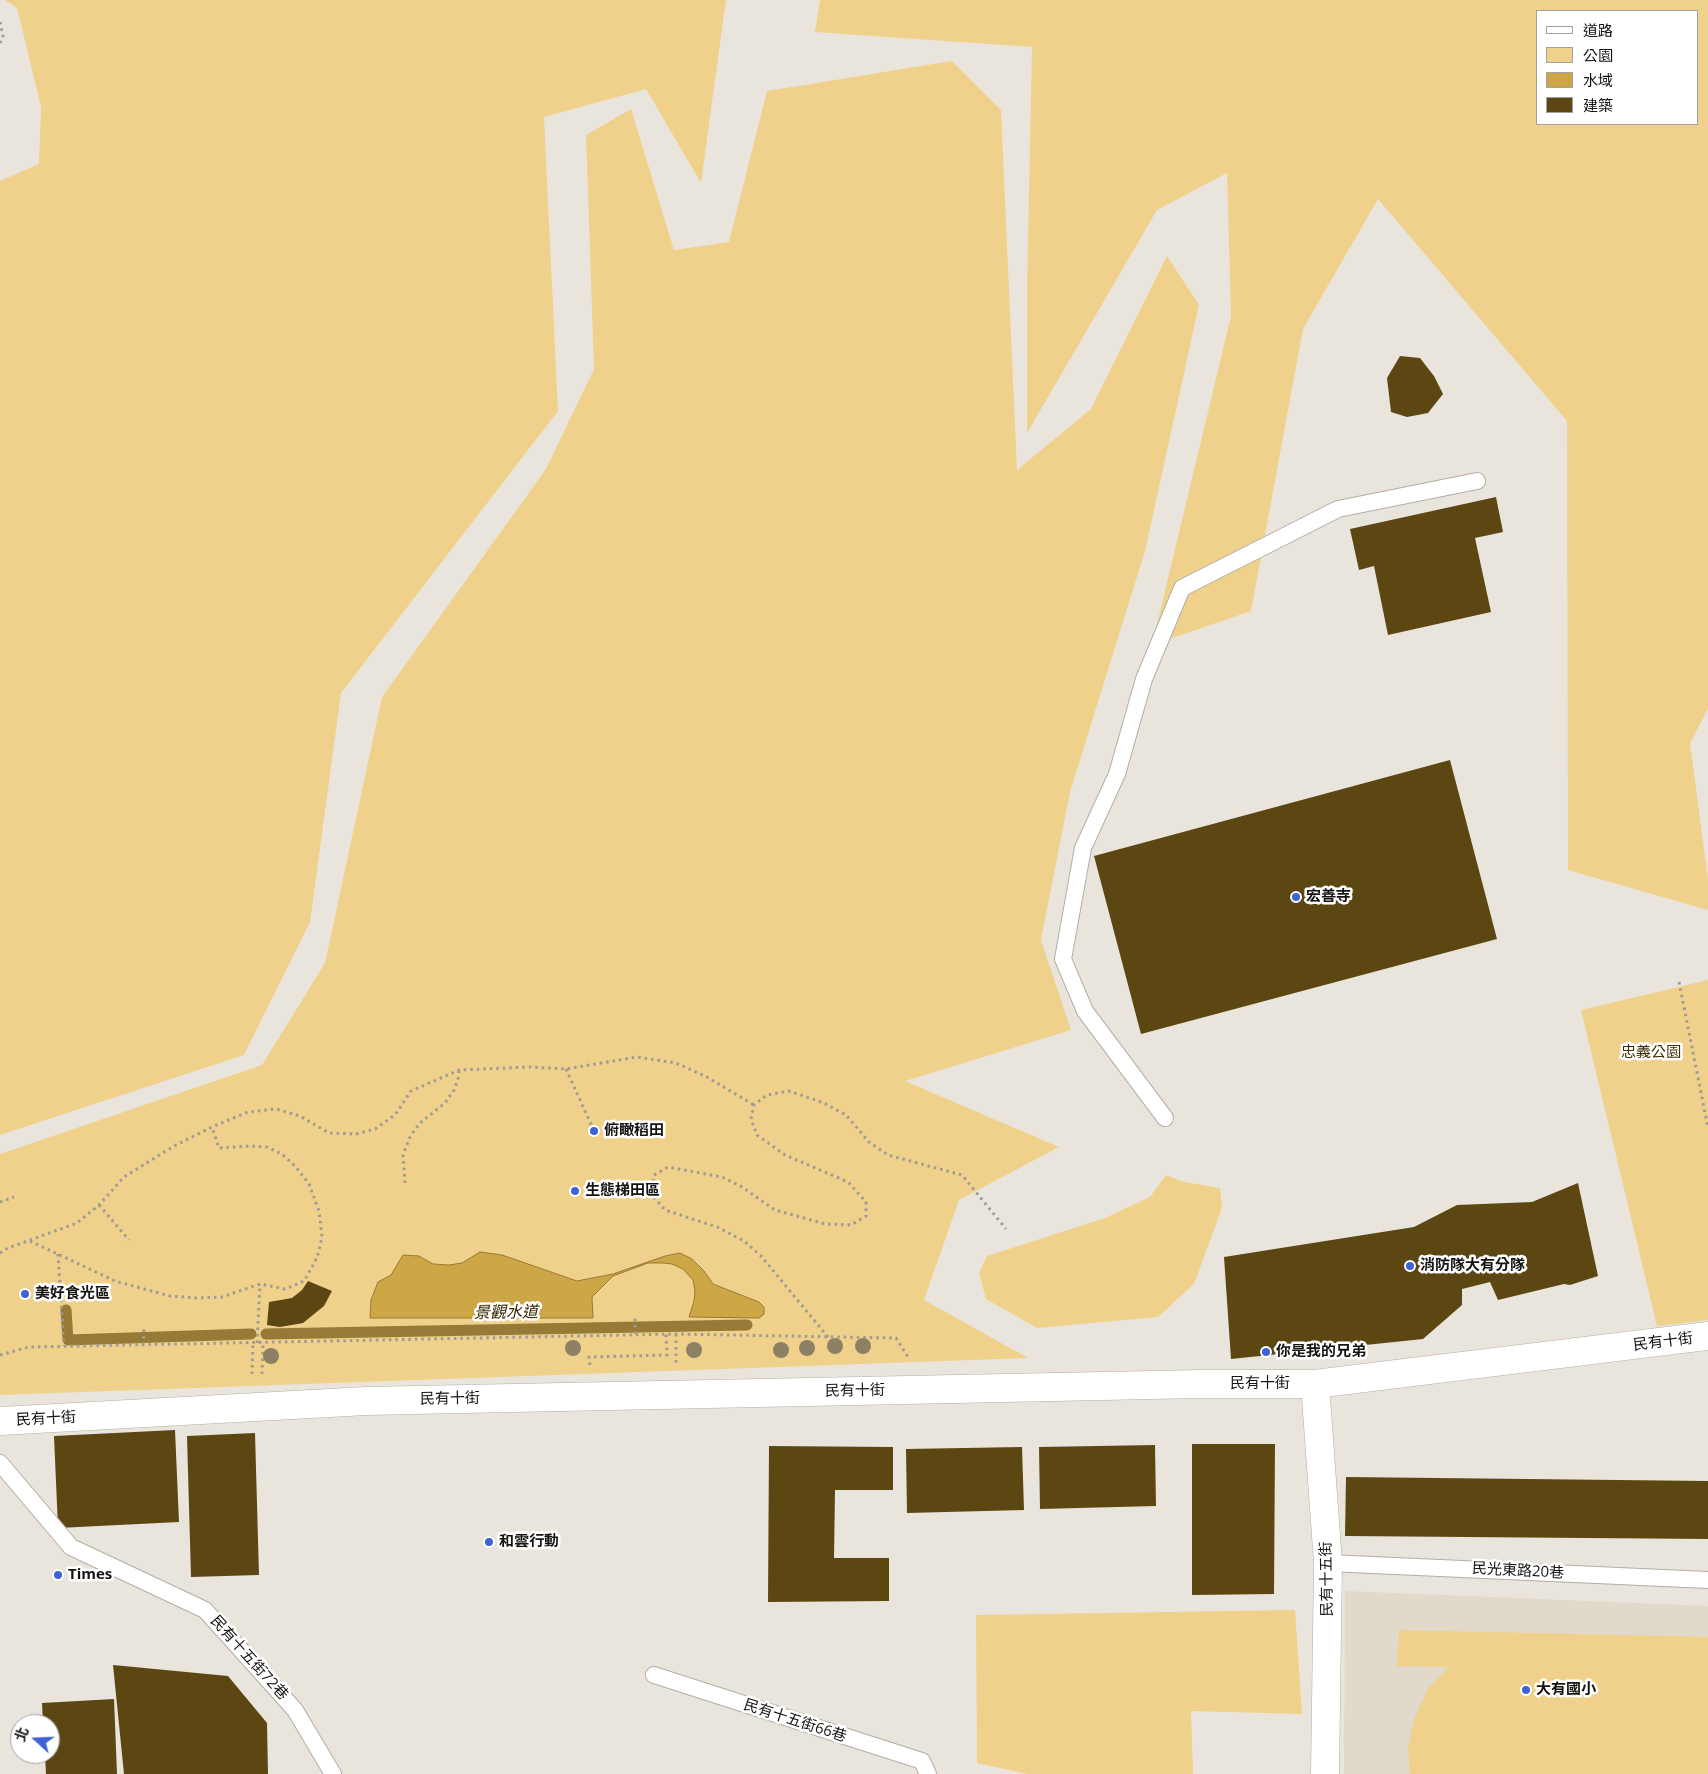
<!DOCTYPE html>
<meta charset="utf-8">
<style>
body{margin:0}
#map{position:relative;width:1708px;height:1774px;overflow:hidden;background:#eae5dc;font-family:"Open Sans","Noto Sans TC",sans-serif}
canvas{display:block}
.legend{position:absolute;left:1536px;top:10px;width:162px;height:115px;box-sizing:border-box;background:#fff;border:1px solid #a1a1a0;margin:0;padding:6px 9px;list-style:none;font-size:15px;color:#151411}
.legend li{display:flex;align-items:center;gap:10px;height:25px}
.legend b{width:25px;border:1px solid #a1a1a0}
.north{position:absolute;left:10px;top:1714px;width:50px;height:50px;box-sizing:border-box;background:#fff;border:1px solid #a1a1a0;border-radius:50%;rotate:290deg;font-size:14px;font-weight:700;line-height:20px;text-align:center;color:#151411}
.north::after{content:'';display:block;margin:auto;width:18px;height:22px;background:#3d63d4;clip-path:polygon(50% 0,100% 100%,50% 72%,0 100%)}
</style>
<div id="map">
<canvas width="1708" height="1774"></canvas>
<ul class="legend">
<li><b style="height:6px;background:#fff"></b>道路</li>
<li><b style="height:14px;background:#f0d18c"></b>公園</li>
<li><b style="height:14px;background:#cda645"></b>水域</li>
<li><b style="height:14px;background:#5c4713"></b>建築</li>
</ul>
<div class="north">北</div>
</div>
<script>
const ctx = document.querySelector('canvas').getContext('2d');
ctx.lineJoin = 'round';
function paint(path, color) { ctx.fillStyle = color; ctx.fill(path, 'evenodd'); }
const toPath = rows => new Path2D(rows.map(r => 'M' + r).join(''));
function stroke(path, color, width, dash) { ctx.strokeStyle = color; ctx.lineWidth = width; ctx.lineCap = dash ? 'butt' : 'round'; ctx.setLineDash(dash || []); ctx.stroke(path); }
function label(font, color, halo, rows, align = 'center') {
  ctx.font = font + ' "Open Sans","Noto Sans TC",sans-serif'; ctx.lineWidth = 5; ctx.setLineDash([]); ctx.textBaseline = 'middle'; ctx.strokeStyle = halo; ctx.fillStyle = color; for (const [text, x, y, turn = 0] of rows) {
    ctx.save(); ctx.translate(x, y); ctx.rotate((+turn || 0) * Math.PI / 180); ctx.textAlign = isNaN(turn) ? turn : align; if (halo) ctx.strokeText(text, 0, 0); ctx.fillText(text, 0, 0); ctx.restore();
  }
}
paint(toPath([
 [1345,1591,1708,1606,1708,1774,1344,1774]
]), '#e1d9c9');
paint(toPath([
 [5,0,726,0,701,183,646,89,544,117,558,411,341,693,310,922,244,1055,0,1135,0,181,39,164,41,107,17,8],
 [820,0,1708,0,1708,709,1690,743,1708,879,1708,910,1568,870,1567,421,1378,199,1303,329,1251,611,1152,645,1231,316,1227,173,1157,210,1027,433,1027,289,1032,47,815,32],
 [1537,11,1697,11,1697,124,1537,124],
 [952,61,1001,110,1017,470,1091,409,1167,256,1199,305,1145,551,1070,792,1041,940,1071,1030,905,1081,1059,1147,959,1200,924,1300,1028,1358,0,1395,0,1154,262,1065,325,963,382,697,546,469,594,369,586,135,631,109,674,250,729,242,767,91],
 [1708,980,1708,1320,1657,1326,1581,1010],
 [1166,1175,1184,1182,1220,1188,1222,1208,1194,1284,1158,1317,1037,1328,986,1299,979,1273,987,1256,1105,1218,1150,1197],
 [1295,1610,1302,1714,1191,1711,1193,1774,1027,1774,977,1763,976,1615],
 [1399,1630,1708,1637,1708,1774,1410,1774,1408,1747,1415,1717,1428,1689,1449,1667,1397,1666]
]), '#f0d18c');
const water = toPath([
 [480,1252,502,1255,577,1281,613,1274,665,1256,680,1253,692,1259,704,1271,713,1284,759,1302,764,1307,764,1314,759,1318,689,1317,694,1301,695,1291,693,1280,683,1269,672,1264,663,1263,648,1263,613,1276,592,1297,593,1318,370,1318,371,1300,378,1282,391,1275,403,1255,419,1256,433,1264,449,1265,462,1263,480,1252]
]);
paint(water, '#cda645');
stroke(water, '#967a35', 1);
stroke(toPath([
 [66,1310,68,1340,251,1334],
 [266,1334,747,1325]
]), '#967a35', 11);
paint(toPath([
 [1400,356,1420,358,1434,376,1443,394,1428,413,1407,417,1391,412,1387,378],
 [1496,497,1503,532,1475,538,1491,612,1388,635,1374,566,1359,570,1350,529],
 [1450,760,1497,939,1141,1034,1094,856],
 [1578,1183,1598,1276,1570,1285,1564,1284,1498,1300,1490,1282,1462,1289,1462,1305,1423,1339,1231,1359,1224,1257,1414,1227,1457,1205,1532,1202],
 [308,1281,332,1291,324,1306,303,1323,280,1327,267,1325,269,1302,292,1298,302,1290],
 [175,1430,179,1522,58,1528,54,1436],
 [255,1433,259,1575,191,1577,187,1436],
 [1192,1444,1275,1444,1274,1594,1192,1595],
 [1155,1445,1156,1506,1040,1509,1039,1447],
 [769,1446,893,1447,893,1490,835,1490,834,1558,889,1558,889,1601,768,1602],
 [1022,1447,1024,1510,907,1513,906,1449],
 [1346,1477,1708,1481,1708,1539,1345,1536],
 [113,1665,228,1676,267,1723,268,1774,124,1774],
 [114,1699,117,1774,46,1774,45,1754,50,1754,50,1724,43,1724,42,1703]
]), '#5c4713');
const lane = toPath([
 [1165,1118,1085,1011,1063,959,1083,848,1117,774,1144,679,1182,588,1338,509,1477,481],
 [0,1463,71,1547,205,1610,295,1710,333,1774],
 [1328,1563,1708,1580],
 [654,1675,922,1761,928,1774]
]);
const street = toPath([
 [1315,1384,1328,1563,1325,1774],
 [0,1421,366,1401,1201,1384,1315,1384,1708,1336]
]);
stroke(lane, '#b2aea5', 18);
stroke(street, '#b2aea5', 29);
stroke(toPath([
 [0,22,3,36,0,43],
 [1679,982,1708,1128],
 [566,1069,594,1131],
 [405,1183,403,1155,410,1137,420,1123,445,1103,454,1090,458,1080,459,1070],
 [0,1202,14,1197],
 [99,1205,129,1240],
 [30,1241,115,1281,170,1296,196,1298,222,1297,260,1284,285,1289,304,1281,317,1258,322,1237,319,1211,309,1184,296,1167,282,1154,267,1147,250,1146,219,1148,212,1127],
 [0,1253,8,1248,77,1223,99,1205,124,1177,174,1146,212,1127,248,1112,276,1109,300,1116,329,1133,356,1134,375,1129,395,1115,411,1091,459,1070,530,1067,566,1069,637,1057,676,1063,707,1077,754,1105],
 [58,1254,64,1346],
 [635,1334,635,1318],
 [676,1334,676,1363],
 [828,1337,761,1256,744,1241,717,1227,665,1210,651,1194,654,1175,668,1167,722,1177,742,1187,775,1210,825,1224,851,1225,866,1216,866,1202,848,1182,785,1155,757,1135,751,1119,754,1105,767,1095,789,1091,824,1103,846,1115,869,1142,888,1155,962,1175,1006,1229],
 [257,1343,260,1284],
 [143,1345,144,1328],
 [0,1355,29,1347,676,1334,896,1338,908,1357],
 [590,1365,589,1357,667,1355,666,1334],
 [252,1374,253,1342],
 [262,1374,263,1342]
]), '#9e9b94', 3, [2.5, 4]);
stroke(lane, '#fff', 16);
stroke(street, '#fff', 28);
ctx.fillStyle = '#8c8165';
for (const [x, y] of [
 [835,1346],
 [863,1346],
 [573,1348],
 [807,1348],
 [694,1350],
 [781,1350],
 [271,1356]
]) { ctx.beginPath(); ctx.arc(x, y, 8, 0, 2 * Math.PI); ctx.fill(); }
for (const [x, y, r, color] of [
 [1296,897,5,"#3d63d4"],
 [594,1131,5,"#3d63d4"],
 [575,1191,5,"#3d63d4"],
 [1410,1266,5,"#3d63d4"],
 [25,1294,5,"#3d63d4"],
 [1266,1352,5,"#3d63d4"],
 [489,1542,5,"#3d63d4"],
 [58,1575,5,"#3d63d4"],
 [1526,1690,5,"#3d63d4"]
]) { const dot = new Path2D(); dot.arc(x, y, r, 0, 2 * Math.PI); ctx.fillStyle = color; ctx.fill(dot); stroke(dot, '#fff', 2); }
label('bold 15px', '#151411', '#fff', [
 ["宏善寺",1306,897],
 ["俯瞰稻田",604,1131],
 ["生態梯田區",585,1191],
 ["消防隊大有分隊",1420,1266],
 ["美好食光區",35,1294],
 ["你是我的兄弟",1276,1352],
 ["和雲行動",499,1542],
 ["Times",68,1575],
 ["大有國小",1536,1690]
], 'left');
label('15px', '#3f2f04', '#fff', [
 ["忠義公園",1651,1053]
]);
label('15px', '#151411', '#fff', [
 ["民有十街",1663,1342,-7],
 ["民有十街",1260,1384],
 ["民有十街",855,1391,-1],
 ["民有十街",450,1399,-1],
 ["民有十街",46,1419,-3],
 ["民光東路20巷",1518,1571,3],
 ["民有十五街",1327,1579,-91],
 ["民有十五街72巷",249,1658,48],
 ["民有十五街66巷",795,1721,18]
]);
label('italic 16px', '#392900', '#fff', [
 ["景觀水道",506,1313,-1]
]);
</script>
